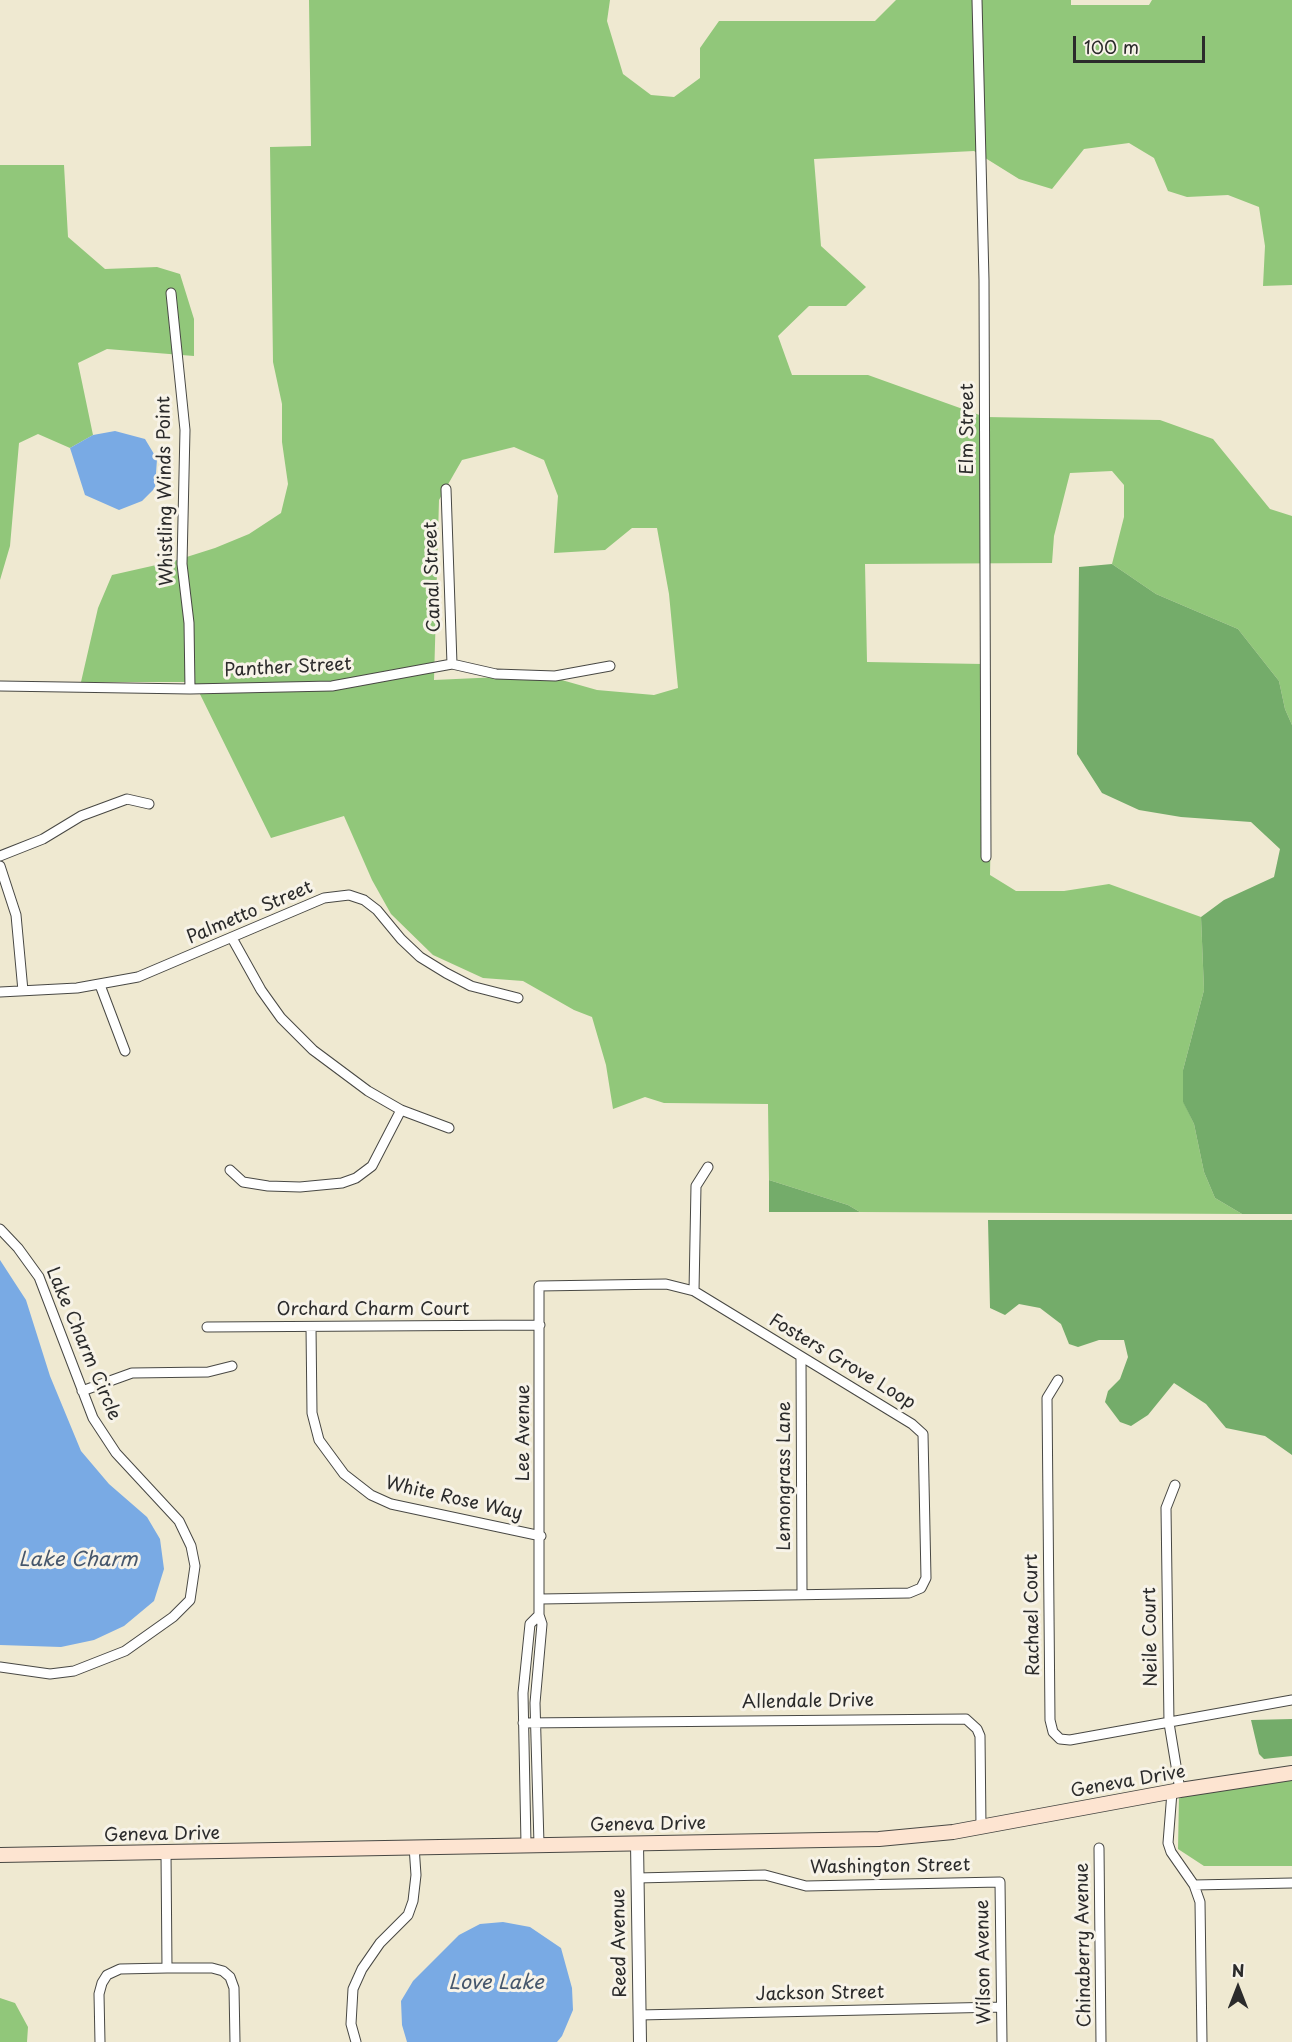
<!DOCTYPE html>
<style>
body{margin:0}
#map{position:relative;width:1292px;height:2042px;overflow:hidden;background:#efe9d1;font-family:"Playpen Sans",sans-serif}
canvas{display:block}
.north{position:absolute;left:1208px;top:1958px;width:60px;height:60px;-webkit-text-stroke:4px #f7f3e8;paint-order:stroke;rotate:0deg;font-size:16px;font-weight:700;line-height:24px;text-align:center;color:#2b2b2b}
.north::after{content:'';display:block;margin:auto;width:21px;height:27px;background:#2b2b2b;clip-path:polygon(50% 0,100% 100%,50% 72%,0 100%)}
.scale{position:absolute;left:1073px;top:36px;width:132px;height:27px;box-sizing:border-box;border:3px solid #2b2b2b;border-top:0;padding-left:8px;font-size:18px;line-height:21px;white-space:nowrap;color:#2b2b2b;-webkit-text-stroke:4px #f7f3e8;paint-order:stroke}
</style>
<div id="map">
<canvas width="1292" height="2042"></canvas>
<div class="north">N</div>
<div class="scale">100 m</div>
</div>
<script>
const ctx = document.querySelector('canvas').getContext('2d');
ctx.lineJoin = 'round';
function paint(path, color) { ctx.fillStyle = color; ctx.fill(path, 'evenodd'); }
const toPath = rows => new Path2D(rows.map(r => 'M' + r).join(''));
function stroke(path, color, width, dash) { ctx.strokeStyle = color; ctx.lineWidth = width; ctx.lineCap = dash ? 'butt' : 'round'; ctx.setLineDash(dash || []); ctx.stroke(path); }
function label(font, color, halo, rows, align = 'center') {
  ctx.font = font + ' "Playpen Sans",sans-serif'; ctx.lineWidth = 6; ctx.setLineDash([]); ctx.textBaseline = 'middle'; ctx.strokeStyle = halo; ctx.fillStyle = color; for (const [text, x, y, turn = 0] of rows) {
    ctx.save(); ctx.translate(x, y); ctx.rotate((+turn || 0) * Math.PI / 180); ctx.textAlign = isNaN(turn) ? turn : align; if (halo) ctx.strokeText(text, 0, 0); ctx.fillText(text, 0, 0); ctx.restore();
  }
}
paint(toPath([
 [309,0,610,0,607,21,623,74,651,95,674,97,700,78,700,48,719,21,875,21,896,0,1071,0,1071,5,1149,5,1152,0,1292,0,1292,285,1263,286,1265,246,1259,207,1228,195,1187,197,1168,191,1154,158,1129,143,1084,149,1052,189,1019,179,974,151,814,159,821,246,866,287,846,306,809,306,778,336,792,375,868,375,985,417,1160,420,1213,439,1270,509,1292,516,1292,725,1285,709,1279,681,1238,629,1156,594,1112,564,1124,517,1124,485,1112,471,1070,473,1054,536,1052,563,865,564,867,662,983,664,991,819,990,875,1016,891,1064,891,1109,884,1201,917,1204,990,1183,1070,1183,1101,1194,1124,1204,1172,1215,1198,1242,1214,860,1212,848,1205,769,1180,768,1104,664,1103,645,1097,613,1109,606,1065,592,1017,574,1010,523,981,483,978,433,955,391,914,372,880,344,816,271,838,194,682,81,682,98,608,112,575,174,561,215,548,249,534,281,513,288,484,282,442,282,404,273,362,270,147,311,146],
 [514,447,544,460,558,496,554,553,605,550,632,528,657,528,669,594,678,688,654,695,597,690,544,675,434,680,439,500,462,460],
 [0,165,64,165,68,237,105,269,157,267,180,274,194,319,194,356,107,349,78,363,93,435,70,448,38,434,19,443,10,546,0,580],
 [1292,1778,1292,1866,1204,1866,1178,1849,1179,1796],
 [0,1998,15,2003,28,2027,27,2042,0,2042]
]), '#91c77a');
paint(toPath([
 [1112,564,1156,594,1238,629,1279,681,1285,709,1292,725,1292,1214,1242,1214,1215,1198,1204,1172,1194,1124,1183,1102,1183,1070,1204,990,1201,917,1224,900,1274,877,1280,849,1251,822,1181,817,1139,810,1102,793,1077,754,1079,567],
 [769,1180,848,1205,860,1212,769,1212],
 [988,1220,1292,1220,1292,1455,1265,1436,1226,1428,1206,1404,1174,1383,1148,1415,1131,1426,1120,1422,1105,1402,1108,1391,1120,1379,1128,1357,1124,1340,1099,1340,1078,1347,1069,1344,1061,1324,1040,1308,1019,1304,1005,1315,990,1308],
 [1292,1719,1292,1756,1264,1759,1259,1754,1251,1720]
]), '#74ac6a');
paint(toPath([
 [115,431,145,439,157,459,155,488,142,501,119,510,85,495,70,448,93,435],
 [0,1260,26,1300,50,1376,81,1451,109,1484,147,1517,160,1539,164,1569,154,1601,124,1626,94,1640,61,1647,0,1645],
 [503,1922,530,1927,561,1948,572,1988,573,2010,562,2036,557,2042,407,2042,402,2025,401,2001,413,1981,459,1935,480,1924]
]), '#79aae4');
const minor = toPath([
 [977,0,984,280,986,857],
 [171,293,185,430,182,564,189,623,190,689],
 [446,489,452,664],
 [0,686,190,689,332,686,452,664,496,674,555,676,610,666],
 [0,856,43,839,81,816,127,799,149,804],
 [0,866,16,915,23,991],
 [232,938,261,990,281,1018,313,1050,368,1091,401,1110,449,1128],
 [100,985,125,1051],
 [0,992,77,988,138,977,324,898,349,895,364,900,377,910,401,939,420,957,446,973,471,986,518,998],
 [230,1170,243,1182,268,1186,300,1187,342,1183,356,1178,372,1166,401,1110],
 [0,1229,18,1248,39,1277,93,1418,116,1453,179,1521,191,1546,195,1566,190,1600,173,1617,125,1651,74,1671,50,1674,0,1667],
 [694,1291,696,1186,708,1167],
 [207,1327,540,1325],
 [311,1327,312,1413,319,1440,344,1474,371,1495,391,1504,541,1536],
 [801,1359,802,1593],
 [1058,1380,1047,1398,1050,1720,1053,1732,1060,1739,1070,1740,1292,1700],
 [82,1391,132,1373,208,1372,232,1366],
 [1175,1485,1166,1508,1169,1723,1180,1790],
 [523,1723,966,1719,977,1729,980,1736,981,1827],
 [1172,1792,1168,1843,1171,1852,1194,1885,1200,1902,1202,2042],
 [526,1844,523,1693,530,1624,539,1615],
 [539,1844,535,1703,542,1624,539,1615,539,1286,666,1284,694,1291,912,1424,923,1434,926,1578,921,1588,909,1593,541,1599],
 [1099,1848,1101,2042],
 [166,1854,167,1968],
 [637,1878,765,1875,806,1886,1000,1882,1002,2042],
 [1194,1885,1292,1883],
 [639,2015,1001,2007],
 [100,2042,99,1994,102,1983,107,1975,120,1969,167,1968,212,1968,223,1971,230,1977,234,1988,235,2042],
 [356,2042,351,2024,353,1989,362,1969,380,1943,408,1915,413,1901,416,1875,414,1846]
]);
const tertiary = toPath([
 [637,1843,640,2042]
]);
const secondary = toPath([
 [0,1855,879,1839,953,1832,1180,1790,1292,1773]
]);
stroke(minor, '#484844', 11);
stroke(tertiary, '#484844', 14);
stroke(secondary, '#484844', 16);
stroke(minor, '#fff', 9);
stroke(tertiary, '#fff', 12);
stroke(secondary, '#fde4d1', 14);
label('18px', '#2b2b2b', '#f7f3e8', [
 ["Elm Street",968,429,-90],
 ["Whistling Winds Point",166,491,-91],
 ["Canal Street",433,577,-92],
 ["Panther Street",288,668,-3],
 ["Palmetto Street",250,913,-23],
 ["Orchard Charm Court",373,1310],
 ["Lake Charm Circle",83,1344,67],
 ["Fosters Grove Loop",842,1362,31],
 ["Lee Avenue",524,1433,-90],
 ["Lemongrass Lane",785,1476,-90],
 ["White Rose Way",454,1499,13],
 ["Rachael Court",1033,1615,-91],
 ["Neile Court",1151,1637,-91],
 ["Allendale Drive",808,1702,-1],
 ["Geneva Drive",1128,1782,-10],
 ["Geneva Drive",648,1825,-1],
 ["Geneva Drive",162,1835,-1],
 ["Washington Street",890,1867,-1],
 ["Reed Avenue",620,1943,-91],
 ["Chinaberry Avenue",1084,1945,-91],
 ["Wilson Avenue",984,1962,-91],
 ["Jackson Street",820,1994,-1]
]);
label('italic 20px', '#46576c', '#f7f3e8', [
 ["Lake Charm",78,1560],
 ["Love Lake",496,1983]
]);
</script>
